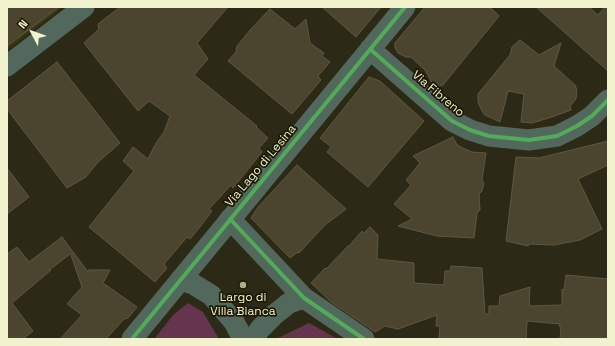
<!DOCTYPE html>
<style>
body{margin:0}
#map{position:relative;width:615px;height:346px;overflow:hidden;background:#2c2a16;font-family:"Space Grotesk",sans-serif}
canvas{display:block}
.frame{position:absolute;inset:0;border:8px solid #f3f2cf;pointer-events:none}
.north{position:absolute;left:12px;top:12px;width:40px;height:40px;-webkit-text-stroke:3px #1b1900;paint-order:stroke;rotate:311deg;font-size:11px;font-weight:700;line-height:16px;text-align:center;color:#f3f2cf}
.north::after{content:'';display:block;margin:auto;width:14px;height:18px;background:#f3f2cf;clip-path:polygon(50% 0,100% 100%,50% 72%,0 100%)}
</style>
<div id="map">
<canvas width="615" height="346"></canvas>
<div class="frame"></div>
<div class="north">N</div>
</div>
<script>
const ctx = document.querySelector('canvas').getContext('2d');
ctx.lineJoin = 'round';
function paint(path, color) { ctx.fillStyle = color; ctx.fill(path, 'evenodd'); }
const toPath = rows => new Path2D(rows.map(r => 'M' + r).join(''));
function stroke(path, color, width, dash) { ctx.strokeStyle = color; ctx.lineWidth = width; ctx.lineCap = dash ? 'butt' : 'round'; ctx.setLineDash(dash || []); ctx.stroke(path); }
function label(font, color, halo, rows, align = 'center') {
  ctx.font = font + ' "Space Grotesk",sans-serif'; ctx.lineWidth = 3.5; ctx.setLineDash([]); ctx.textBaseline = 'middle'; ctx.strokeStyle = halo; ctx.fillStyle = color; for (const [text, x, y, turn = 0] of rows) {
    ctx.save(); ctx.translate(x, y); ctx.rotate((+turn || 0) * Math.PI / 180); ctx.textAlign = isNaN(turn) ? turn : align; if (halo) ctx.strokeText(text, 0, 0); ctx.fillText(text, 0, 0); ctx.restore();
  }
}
paint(toPath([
 [7,7,63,7,7,50]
]), '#393610');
paint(toPath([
 [188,303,203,312,219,339,154,339,174,314],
 [309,323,338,339,276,339]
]), '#65344e');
const building = toPath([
 [7,7,59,7,7,46,7,7],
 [120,7,228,7,197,43,208,59,194,75,257,126,256,127,268,138,259,148,262,152,233,188,231,185,209,209,212,211,200,227,190,239,187,237,164,264,167,268,155,282,89,227,134,171,123,161,133,147,148,159,156,143,164,132,170,116,149,101,138,111,84,43,99,29,98,24,120,7],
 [322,7,381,7,356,37,322,7],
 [425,7,488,7,492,9,499,16,443,85,434,87,425,70,411,57,406,57,398,53,395,48,395,43,425,7],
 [536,7,589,7,598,15,605,7,608,7,608,71,536,7],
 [270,9,295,29,306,19,310,43,324,53,322,56,330,62,318,76,321,80,292,114,228,61,236,52,237,46,251,29,270,9],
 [520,40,539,55,561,43,554,66,575,85,577,90,576,99,570,106,571,110,552,117,532,123,521,122,524,94,508,91,500,122,485,115,482,111,478,102,478,94,510,55,512,47,520,40],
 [57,62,120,143,97,163,86,177,67,188,7,109,7,101,57,62],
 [369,77,380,81,424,121,368,187,327,152,331,147,320,138,369,77],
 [453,137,457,145,465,149,472,152,486,153,482,180,484,183,482,191,479,194,480,210,477,213,474,238,437,236,398,226,412,219,394,204,411,185,406,180,420,163,413,156,453,137],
 [608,141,608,165,578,179,602,229,580,240,554,245,529,244,528,246,506,241,516,157,539,158,608,141],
 [297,165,346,209,325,225,299,253,298,252,290,258,251,218,258,207,297,165],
 [7,168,29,197,7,214,7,168],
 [370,227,378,235,377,259,414,263,414,283,444,285,445,271,450,271,451,266,482,268,485,314,489,314,489,306,499,306,500,296,530,287,529,306,562,305,562,289,564,290,566,275,608,279,608,339,560,339,561,327,559,326,560,324,527,321,526,339,439,339,440,326,436,326,437,315,398,329,385,326,375,332,331,302,311,283,325,268,326,269,349,245,349,246,362,231,364,233,370,227],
 [62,237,73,252,49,270,51,270,12,303,33,331,23,339,7,339,7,254,17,247,29,262,62,237],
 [74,253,88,272,88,270,110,270,103,283,137,307,128,318,124,319,106,339,60,339,82,315,67,304,82,287,71,255,74,253]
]);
paint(building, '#4b452f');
stroke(building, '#5e5843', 1);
stroke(toPath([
 [370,49,452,121,470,130,489,136,529,140,557,136,577,126,592,116,608,100],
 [7,66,84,7],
 [230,219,304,298,364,339],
 [180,280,193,284,211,295,234,322,243,339],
 [132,339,405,7],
 [253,339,260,329,274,315,289,303,304,298]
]), '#52685d', 21);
stroke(toPath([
 [370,49,452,121,470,130,489,136,529,140,557,136,577,126,592,116,608,100],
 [230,219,304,298,364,339],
 [132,339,405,7]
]), '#51ab58', 4);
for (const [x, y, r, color] of [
 [243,285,4,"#adac8e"]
]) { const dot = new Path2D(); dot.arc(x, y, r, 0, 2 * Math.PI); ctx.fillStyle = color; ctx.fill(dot); stroke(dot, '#1b1900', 1.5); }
label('12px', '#f3f2cf', '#1b1900', [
 ["Via Fibreno",438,94,40],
 ["Via Lago di Lesina",261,166,-50]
]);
label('12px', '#f3f2cf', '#1b1900', [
 ["Largo di",243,298],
 ["Villa Bianca",243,312]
]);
</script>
